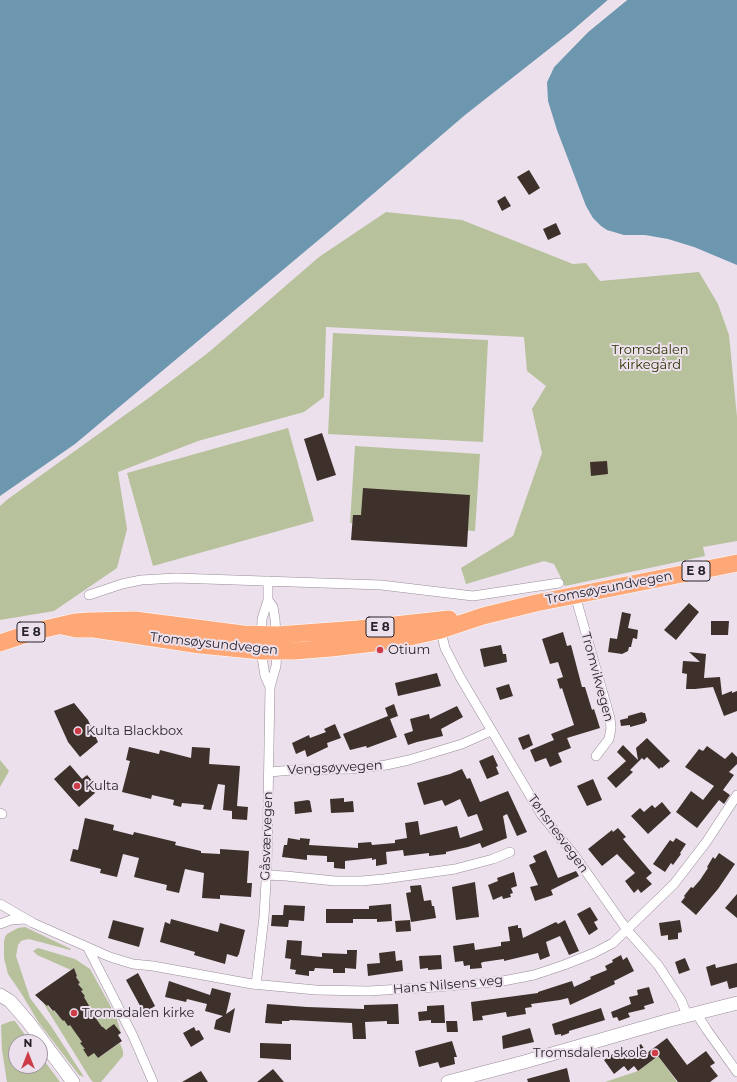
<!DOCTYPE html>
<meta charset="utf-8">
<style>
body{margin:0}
#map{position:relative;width:737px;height:1082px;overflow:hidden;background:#ece0ed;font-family:Montserrat,sans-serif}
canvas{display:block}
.north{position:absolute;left:8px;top:1034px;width:40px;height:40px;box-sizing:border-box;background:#ece0ed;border:1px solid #9e959f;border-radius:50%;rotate:0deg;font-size:11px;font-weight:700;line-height:16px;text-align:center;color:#292429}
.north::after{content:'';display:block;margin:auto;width:14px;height:18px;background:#cd3d48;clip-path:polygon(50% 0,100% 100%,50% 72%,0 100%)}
</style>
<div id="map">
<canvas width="737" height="1082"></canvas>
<div class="north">N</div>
</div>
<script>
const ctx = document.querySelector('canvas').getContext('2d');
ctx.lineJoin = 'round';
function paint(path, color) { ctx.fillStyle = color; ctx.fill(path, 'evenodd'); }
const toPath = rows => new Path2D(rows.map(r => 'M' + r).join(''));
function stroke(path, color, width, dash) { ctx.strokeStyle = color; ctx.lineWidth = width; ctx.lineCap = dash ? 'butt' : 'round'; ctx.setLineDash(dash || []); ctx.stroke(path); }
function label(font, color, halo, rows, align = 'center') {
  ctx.font = font + ' Montserrat,sans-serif'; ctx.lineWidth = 4; ctx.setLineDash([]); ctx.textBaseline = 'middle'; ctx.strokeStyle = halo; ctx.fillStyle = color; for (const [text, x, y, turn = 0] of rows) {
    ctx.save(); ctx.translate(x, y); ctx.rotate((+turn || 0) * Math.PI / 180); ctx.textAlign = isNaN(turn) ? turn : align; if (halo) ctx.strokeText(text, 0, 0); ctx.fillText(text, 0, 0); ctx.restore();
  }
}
paint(toPath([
 [386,212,462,220,573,264,586,263,600,281,699,272,718,304,729,335,737,417,737,541,703,547,705,556,565,586,554,564,544,561,466,584,461,568,513,536,542,453,532,409,546,386,527,371,524,337,326,327,324,397,304,412,198,441,118,472,127,529,117,568,54,611,0,620,0,506,8,499,150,397,209,352,319,257],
 [333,333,488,340,483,442,328,434],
 [288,428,314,521,153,566,127,473],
 [355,446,480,454,475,531,350,523],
 [0,760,9,771,0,787],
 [25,927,71,949,70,950,29,939,24,940,21,941,18,945,16,956,30,998,51,1026,84,1077,79,1075,39,1023,21,993,8,974,4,958,4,942,5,937,7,934,18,928],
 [38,948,75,959,90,969,116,1016,121,1033,114,1025,107,1033,103,1027,102,1027,90,1010,91,1009,84,997,85,996,81,991,82,990,78,984,80,983,76,977,77,976,74,968,71,970,37,955,33,951],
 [43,1000,52,1011,54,1010,58,1016,59,1015,70,1025,79,1035,78,1036,82,1042,81,1043,85,1049,84,1049,94,1053,98,1058,120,1043,123,1051,123,1056,101,1082,93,1082,91,1080,42,1001],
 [11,1021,15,1021,30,1042,16,1042,16,1066,40,1066,40,1055,60,1082,7,1082,2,1050,1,1025],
 [658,1056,677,1082,605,1082,638,1071]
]), '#b7c19b');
paint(toPath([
 [0,0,608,0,572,31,465,115,352,212,75,444,0,496],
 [627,0,737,0,737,265,694,247,668,239,645,235,624,235,607,230,601,226,593,218,586,206,557,130,548,101,547,82,554,67,588,32]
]), '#6d97af');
paint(toPath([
 [608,0,610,0,609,1,573,33,529,68,527,67,572,31],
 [624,0,627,0,588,32,554,67,547,82,546,81,553,65,586,31]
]), '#ece0ed');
paint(toPath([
 [529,170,540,188,529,195,517,177],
 [505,196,511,206,502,211,497,201],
 [556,223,561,234,548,240,543,229],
 [322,433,336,475,317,481,304,439],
 [607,461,608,474,591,476,590,462],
 [363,488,470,495,467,547,351,540,353,515,361,515],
 [689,603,699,612,676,640,664,630],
 [622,612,631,614,628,628,638,630,637,639,633,638,631,647,629,647,628,651,622,654,608,652,610,638,617,639],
 [711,621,729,621,728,635,711,635],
 [563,632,567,646,571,645,582,687,585,687,592,710,594,709,600,728,567,738,571,748,558,753,562,762,550,767,546,758,535,762,530,750,554,740,551,734,574,725,562,688,560,689,557,679,563,677,558,662,550,664,542,639],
 [501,645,503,654,506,654,507,662,484,667,480,649],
 [689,652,706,654,704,678,720,677,722,695,732,691,732,693,737,691,737,711,724,716,713,687,695,689,686,689,687,674,682,673,683,661,700,662],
 [437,673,441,686,398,696,395,683],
 [509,684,513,696,500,700,496,688],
 [74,703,88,720,98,742,80,757,68,742,54,711],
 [394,704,398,716,390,719,397,737,367,748,366,746,350,750,343,734,388,716,385,708],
 [457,706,463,717,441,729,443,736,417,742,408,745,404,734,413,731,410,719,429,714,430,719],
 [642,712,643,713,645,713,647,721,645,722,645,723,630,727,630,725,621,726,620,720,628,718,628,716],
 [335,724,341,738,327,743,328,747,307,757,305,750,296,754,292,743,309,735,310,738,326,732,324,729],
 [529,734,533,745,523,750,518,738],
 [647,738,670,761,662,768,661,767,659,769,647,757,644,760,642,758,630,770,633,772,616,788,607,778,626,761,617,752,623,745,638,760,636,748],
 [707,746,725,759,732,752,737,757,737,764,729,772,734,775,723,790,730,795,724,804,719,800,697,828,676,812,691,791,703,800,714,786,685,767,699,749,703,751],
 [129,747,159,754,160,750,191,758,192,747,210,748,209,764,240,766,237,806,248,807,247,820,232,819,232,811,223,810,225,785,218,784,211,810,203,809,204,805,182,803,181,807,173,805,174,800,152,795,151,799,122,792,130,761,126,760],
 [493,755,498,766,496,767,499,774,487,779,479,761],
 [70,765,82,779,87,775,95,784,91,788,95,793,79,807,54,779],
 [462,769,467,779,470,778,480,802,508,791,527,832,517,836,507,814,503,816,507,838,482,848,480,843,468,847,446,852,446,854,429,856,429,853,404,856,403,850,386,852,387,864,376,866,376,859,372,860,372,858,345,861,345,869,334,868,334,862,327,862,327,856,307,855,307,860,282,857,284,845,287,845,288,838,300,840,300,838,310,839,309,845,358,848,358,843,371,842,372,845,395,843,395,840,407,838,405,823,418,821,420,835,457,826,460,838,483,830,477,814,468,817,460,799,445,806,442,800,424,805,422,799,417,783,450,774],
 [593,779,602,800,587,806,577,786],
 [344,798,344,802,353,801,354,812,331,813,330,799],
 [308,800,310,801,312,812,295,814,294,802],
 [662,802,671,813,648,834,631,816,640,808,644,812,652,805,655,808],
 [85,818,114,825,113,830,133,835,134,832,176,842,175,845,201,851,201,853,220,854,220,849,249,851,247,883,252,883,251,897,220,895,220,899,202,898,204,873,185,869,179,893,166,890,167,885,134,877,139,858,123,854,117,877,100,873,101,869,70,861,73,849,78,850],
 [618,828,626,837,623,839,652,873,646,878,652,884,641,893,638,889,634,893,625,881,635,873,617,854,602,866,588,849,612,830,613,832],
 [676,838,686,844,680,853,681,854,673,865,671,863,665,872,653,864,670,840,673,842],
 [546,850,558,878,576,871,579,876,551,890,553,895,535,901,530,887,538,885,529,865,536,862,533,856],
 [719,853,735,864,718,889,696,915,681,902,685,897,684,896,691,887,693,888,700,880,708,868,707,867,713,857,715,859],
 [514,872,517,886,511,888,513,893,510,894,511,897,503,899,502,896,493,900,488,885,498,881,497,878],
 [475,882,479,917,456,920,452,887],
 [421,885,424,901,431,900,432,906,434,906,436,918,411,922,406,893,411,892,410,886],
 [737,894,737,918,725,908],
 [391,904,392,921,377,922,377,919,353,919,353,923,326,923,326,909,369,909,369,906],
 [284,905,305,906,304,921,289,920,288,927,271,926,272,915,283,915],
 [590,907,598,920,594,922,598,929,589,935,577,914],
 [171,919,218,932,220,923,245,930,239,954,237,957,227,954,225,964,194,955,195,952,160,942,165,922,170,924],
 [113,920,144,928,139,947,108,938],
 [410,920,411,931,396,932,395,921],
 [565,920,579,951,569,955,560,936,546,942,550,956,540,960,538,953,504,961,504,959,483,962,481,963,482,968,470,969,470,965,464,966,463,961,455,962,453,946,474,943,475,950,501,946,501,942,510,941,508,927,518,925,518,928,521,928,523,938,556,922,558,924],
 [680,920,682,932,678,933,678,939,668,940,668,935,661,936,659,923],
 [287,940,302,941,301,955,322,957,322,953,347,954,347,950,357,950,356,969,345,968,345,973,333,973,333,969,315,968,314,971,309,971,309,976,295,974,296,970,290,969,291,959,285,958],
 [395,951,396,961,402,960,403,971,368,976,367,964,380,963,379,953],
 [441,955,442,969,428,970,428,968,420,969,419,956],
 [621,955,623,960,627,957,634,971,614,981,615,984,570,1005,568,998,560,1000,531,1004,532,1007,525,1008,526,1014,507,1017,506,1012,482,1016,483,1020,473,1021,471,1002,538,993,538,992,572,981,574,987,591,979,590,977,607,970,605,966,613,962,612,960],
 [685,958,690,970,679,974,675,962],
 [737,963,737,987,729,989,727,981,711,986,706,967,715,964,716,968],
 [74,968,77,976,76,977,80,983,78,984,83,990,81,991,85,996,84,997,91,1009,90,1010,102,1027,103,1027,106,1030,114,1024,121,1033,118,1035,122,1041,98,1058,94,1053,88,1057,83,1049,85,1049,80,1043,82,1042,70,1025,68,1026,64,1020,63,1021,54,1010,53,1011,48,1005,47,1006,35,995],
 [138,973,155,1006,144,1013,126,980],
 [169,981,210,995,212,988,231,993,226,1014,235,1008,230,1033,214,1029,216,1020,223,1016,205,1011,207,1004,187,999,186,1002,165,997],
 [649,987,654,1003,644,1006,645,1009,628,1013,630,1017,619,1021,617,1017,613,1018,611,1012,631,1004,629,997,638,995,637,990],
 [267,1004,307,1007,364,1009,364,1005,398,1004,399,1024,387,1024,387,1021,365,1022,366,1039,353,1039,352,1023,290,1020,289,1021,282,1021,282,1024,265,1023],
 [444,1005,445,1023,431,1023,431,1020,419,1021,418,1012,427,1011,427,1006],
 [601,1008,605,1020,569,1031,569,1033,561,1036,561,1034,555,1035,552,1024],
 [446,1021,457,1021,458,1032,447,1032],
 [194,1027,196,1031,199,1030,204,1039,191,1047,183,1033],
 [530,1028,534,1042,503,1049,502,1036],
 [667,1038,687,1065,706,1051,715,1063,710,1066,718,1076,710,1082,678,1082,658,1056,638,1071,634,1066,628,1071,624,1066,614,1074,604,1060,613,1054,615,1057,624,1051,627,1055,641,1044,647,1053],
 [452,1041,457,1057,454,1057,455,1064,440,1068,438,1062,419,1067,415,1051],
 [260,1043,291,1044,291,1060,260,1058],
 [567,1068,570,1082,528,1082,527,1079],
 [273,1069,284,1082,257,1082],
 [201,1071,208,1082,182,1082]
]), '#3e312b');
const street = toPath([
 [268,581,268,600,262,619,261,651,265,676,270,687],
 [89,595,122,584,141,580,176,578,381,585,473,596,559,583],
 [575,595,610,718,611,728,609,739,596,756],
 [440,627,445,648,460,677,541,814,575,856,627,930,658,965,681,1000,687,1015],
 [269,772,293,770,352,769,386,765,409,760,462,744,491,731],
 [0,813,2,814],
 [266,875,286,876,335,881,361,881,384,879,455,869,493,859,510,852],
 [0,904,33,923,110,957,133,964,153,966,252,984,316,990,368,991,436,987,503,981,534,975,564,965,594,953,613,943,674,884,707,841,737,795],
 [0,924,11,920,26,919],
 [88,948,133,1036,153,1082],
 [256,985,264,917,267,864,270,687,276,666,277,652,275,619,273,607,268,600],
 [696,1013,707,1030,737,1072]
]);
const secondary = toPath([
 [0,995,10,1001,29,1023,73,1082],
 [448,1082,524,1062,670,1020,737,1003]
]);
const highway = toPath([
 [62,626,76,629,94,629,200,645,261,651,294,651,331,648,374,643,410,637,441,630,483,616,536,603,737,563],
 [0,643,36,631,75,622,89,621,135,620,243,634,277,635,358,629,449,619]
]);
stroke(street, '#978c98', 10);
stroke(secondary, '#978c98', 14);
stroke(highway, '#fff', 18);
stroke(street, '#fff', 9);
stroke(secondary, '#fff', 13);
stroke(highway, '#fea877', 17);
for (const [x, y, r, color] of [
 [380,650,4,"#cd3d48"],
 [78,731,4,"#cd3d48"],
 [77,786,4,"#cd3d48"],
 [74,1013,4,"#cd3d48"],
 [655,1053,4,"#cd3d48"]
]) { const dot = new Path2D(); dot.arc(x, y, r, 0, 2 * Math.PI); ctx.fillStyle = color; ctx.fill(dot); stroke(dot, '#ece0ed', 1.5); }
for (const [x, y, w] of [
 [696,571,28],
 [380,627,28],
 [31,632,28]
]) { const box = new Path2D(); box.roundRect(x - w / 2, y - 10, w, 20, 3); ctx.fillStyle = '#ece0ed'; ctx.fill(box); stroke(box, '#292429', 1); }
label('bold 12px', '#292429', null, [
 ["E 8",696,571],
 ["E 8",380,627],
 ["E 8",31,632]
]);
label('13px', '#2a3301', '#ece0ed', [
 ["Tromsdalen",650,350],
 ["kirkegård",650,365]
]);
label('13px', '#292429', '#ece0ed', [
 ["Tromsøysundvegen",609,588,-11],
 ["Tromsøysundvegen",214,644,6],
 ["Tromvikvegen",597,677,75],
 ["Vengsøyvegen",335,768,-3],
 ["Tønsnesvegen",558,834,54],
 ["Gåsværvegen",267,836,-88],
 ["Hans Nilsens veg",448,985,-5]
]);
label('13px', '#292429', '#ece0ed', [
 ["Otium",388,650],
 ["Kulta Blackbox",86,731],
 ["Kulta",85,786],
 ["Tromsdalen kirke",82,1013],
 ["Tromsdalen skole",647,1053,"right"]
], 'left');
</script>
